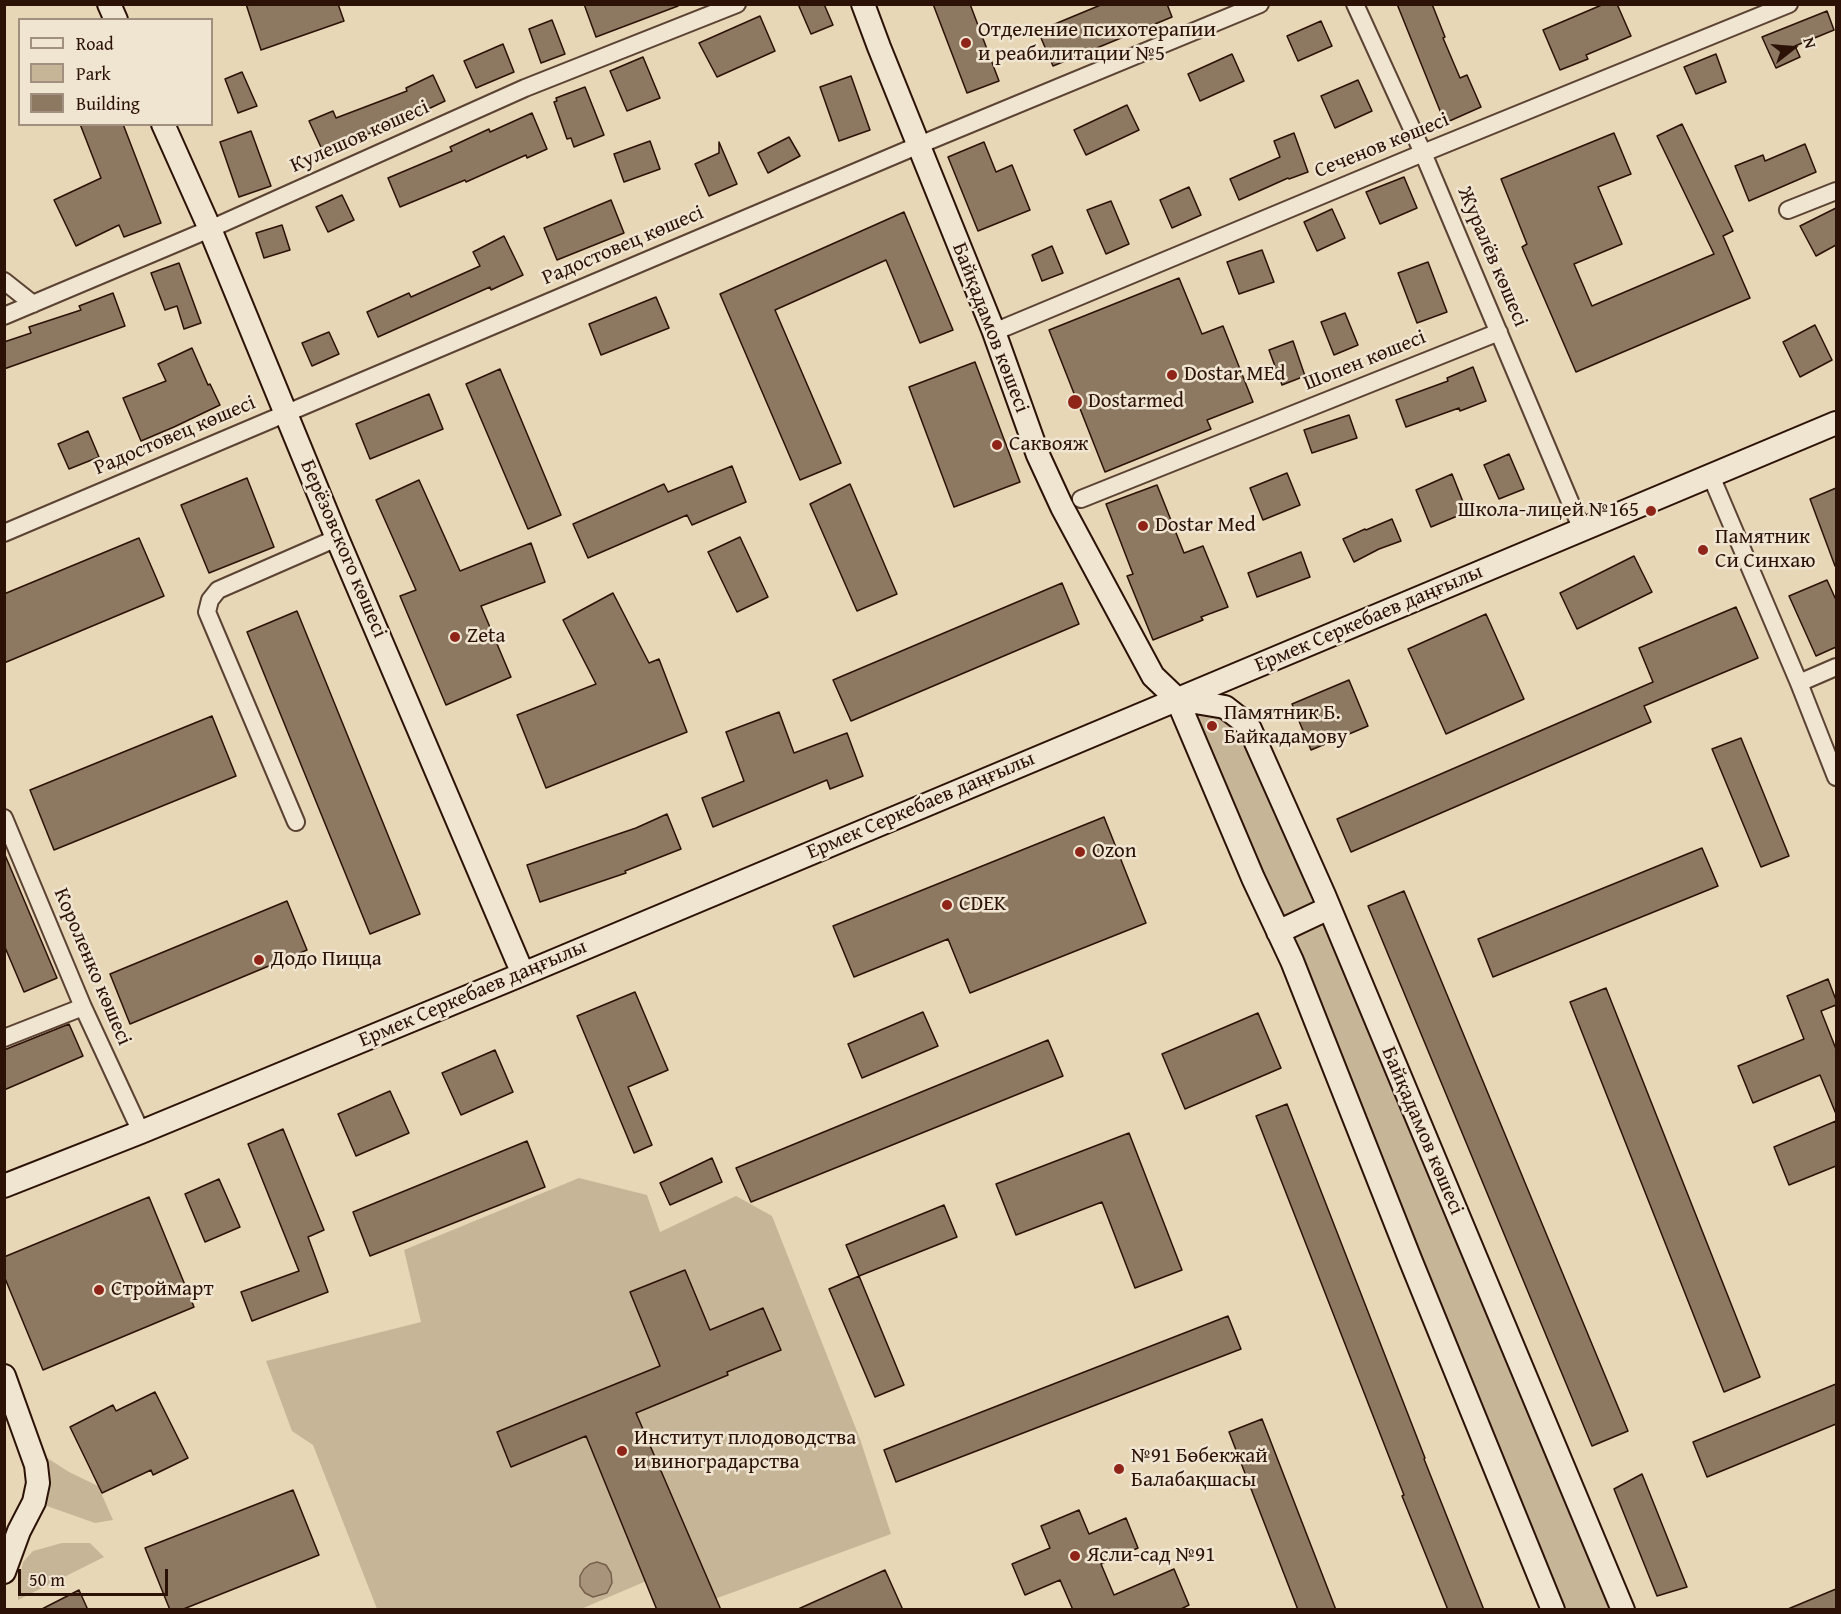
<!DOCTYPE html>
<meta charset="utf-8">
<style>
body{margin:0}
#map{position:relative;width:1841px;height:1614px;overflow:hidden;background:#e7d7b6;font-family:"Gentium Book Plus",serif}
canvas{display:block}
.frame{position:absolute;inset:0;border:6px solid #2c1107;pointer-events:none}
.legend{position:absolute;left:18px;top:18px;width:195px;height:108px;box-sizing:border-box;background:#efe5d0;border:2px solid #a19080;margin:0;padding:8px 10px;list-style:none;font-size:18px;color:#2c1107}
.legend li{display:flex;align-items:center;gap:12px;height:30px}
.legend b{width:30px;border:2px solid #a19080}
.north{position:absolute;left:1763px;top:18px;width:60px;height:60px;-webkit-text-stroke:4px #efe5d0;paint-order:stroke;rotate:73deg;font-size:16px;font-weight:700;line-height:24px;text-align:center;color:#2c1107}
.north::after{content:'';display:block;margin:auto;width:21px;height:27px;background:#2c1107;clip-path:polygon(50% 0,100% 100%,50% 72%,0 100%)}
.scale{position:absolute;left:18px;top:1569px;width:150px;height:27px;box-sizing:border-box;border:3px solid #2c1107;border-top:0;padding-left:8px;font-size:18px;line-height:21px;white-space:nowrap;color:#2c1107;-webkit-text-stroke:4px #efe5d0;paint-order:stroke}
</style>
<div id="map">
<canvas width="1841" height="1614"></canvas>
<div class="frame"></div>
<ul class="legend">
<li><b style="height:8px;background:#efe5d0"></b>Road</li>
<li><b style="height:16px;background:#c7b598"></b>Park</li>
<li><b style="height:16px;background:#8d7862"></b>Building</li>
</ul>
<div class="north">N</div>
<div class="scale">50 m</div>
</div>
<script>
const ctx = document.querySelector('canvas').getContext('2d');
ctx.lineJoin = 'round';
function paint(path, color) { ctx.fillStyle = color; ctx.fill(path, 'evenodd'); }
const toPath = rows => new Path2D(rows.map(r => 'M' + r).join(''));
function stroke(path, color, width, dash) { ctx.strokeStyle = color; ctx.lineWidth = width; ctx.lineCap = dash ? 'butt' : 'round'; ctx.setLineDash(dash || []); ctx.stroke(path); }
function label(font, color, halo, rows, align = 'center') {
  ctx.font = font + ' "Gentium Book Plus",serif'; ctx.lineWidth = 5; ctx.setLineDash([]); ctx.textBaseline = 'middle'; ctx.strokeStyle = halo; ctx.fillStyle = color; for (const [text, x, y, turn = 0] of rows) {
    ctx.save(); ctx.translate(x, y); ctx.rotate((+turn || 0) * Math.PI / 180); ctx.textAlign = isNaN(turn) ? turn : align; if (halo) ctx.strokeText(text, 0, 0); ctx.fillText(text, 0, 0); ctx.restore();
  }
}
paint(toPath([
 [1186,705,1237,720,1609,1609,1559,1609],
 [579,1178,647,1195,660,1232,736,1196,772,1216,860,1439,891,1534,712,1600,693,1561,581,1609,377,1609,313,1445,292,1431,266,1361,421,1322,404,1250],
 [44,1456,69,1472,98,1486,113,1520,95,1523,47,1506],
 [62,1543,90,1543,104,1557,18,1600,18,1585,23,1562,33,1551]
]), '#c7b598');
const water = toPath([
 [597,1562,606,1565,611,1573,612,1583,607,1593,593,1597,585,1593,580,1586,580,1576,584,1569,590,1564,597,1562]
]);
paint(water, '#a7947a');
stroke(water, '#76604c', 1.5);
const building = toPath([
 [246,4,338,4,344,21,261,50,246,4],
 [584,4,677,4,678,6,596,37,584,4],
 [798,4,824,4,833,25,811,34,798,4],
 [933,4,970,4,999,81,967,93,933,4],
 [1103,4,1167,4,1172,17,1053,66,1038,31,1103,4],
 [1397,4,1432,4,1445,37,1443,38,1460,78,1467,75,1481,107,1445,123,1397,4],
 [1604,4,1617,4,1631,36,1586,55,1588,59,1560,70,1543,30,1604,4],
 [1827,11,1834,30,1795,46,1800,57,1776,68,1762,37,1827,11],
 [760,16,775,51,717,77,699,43,760,16],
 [552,20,565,54,541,63,529,29,552,20],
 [1321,21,1332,46,1298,61,1287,36,1321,21],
 [503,44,514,72,476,88,464,61,503,44],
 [1232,54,1244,81,1200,101,1188,74,1232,54],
 [1716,54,1726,82,1696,94,1684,67,1716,54],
 [643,57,660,98,627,111,610,71,643,57],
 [242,72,257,106,238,113,225,79,242,72],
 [433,75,445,101,403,121,347,142,348,145,325,156,309,121,333,111,336,118,407,91,406,88,433,75],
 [851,76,870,130,839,141,820,87,851,76],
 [1358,80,1372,111,1335,128,1321,96,1358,80],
 [585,87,604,135,574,147,571,138,567,139,554,102,557,101,556,98,585,87],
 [1127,105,1139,130,1086,155,1074,130,1127,105],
 [532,113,547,149,527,158,526,155,466,182,465,180,400,207,388,178,452,151,450,147,489,129,490,132,532,113],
 [80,124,123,124,161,223,124,237,119,225,76,246,54,200,101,178,80,124],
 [1682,124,1733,231,1723,236,1750,298,1576,372,1522,247,1527,244,1501,179,1614,133,1631,174,1598,187,1622,244,1574,264,1592,306,1714,254,1657,136,1682,124],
 [251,131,271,186,239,197,220,142,251,131],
 [1294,133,1308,172,1289,179,1288,178,1239,200,1230,179,1280,157,1274,141,1294,133],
 [789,137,800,156,768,173,758,153,789,137],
 [650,141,660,169,624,182,614,154,650,141],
 [719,142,737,184,709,196,695,164,719,153,719,142],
 [984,142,996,172,1012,165,1030,210,978,231,948,157,984,142],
 [1805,144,1816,172,1749,201,1735,166,1763,155,1765,161,1805,144],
 [1404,177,1417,208,1380,224,1366,192,1404,177],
 [1189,187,1201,215,1172,228,1160,200,1189,187],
 [342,195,354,220,328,232,316,207,342,195],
 [611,200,624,233,557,260,544,228,611,200],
 [1111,201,1129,244,1106,254,1087,210,1111,201],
 [1836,208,1836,245,1816,256,1800,226,1836,208],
 [1332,209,1345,238,1317,251,1304,222,1332,209],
 [904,212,953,330,920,343,886,260,775,310,841,463,800,480,720,294,904,212],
 [282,225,290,250,264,258,256,233,282,225],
 [504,236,523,275,491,290,490,287,378,337,367,312,409,293,411,297,480,266,473,252,504,236],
 [1052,246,1063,273,1042,281,1032,255,1052,246],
 [1262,250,1274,282,1239,294,1227,262,1262,250],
 [1428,262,1447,312,1417,323,1398,273,1428,262],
 [179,263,201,323,184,329,177,306,165,310,151,273,179,263],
 [1179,278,1202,334,1223,326,1253,402,1207,420,1211,429,1105,472,1049,330,1179,278],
 [113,293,125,326,4,369,4,342,31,333,29,327,81,310,79,306,113,293],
 [656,297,669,328,601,355,589,324,656,297],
 [1345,313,1358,345,1334,355,1321,322,1345,313],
 [1815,325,1832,360,1800,377,1783,342,1815,325],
 [329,332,339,354,312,366,302,343,329,332],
 [1293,341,1305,376,1282,385,1269,350,1293,341],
 [192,348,208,385,210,384,220,405,174,427,141,441,123,398,166,381,158,364,192,348],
 [975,362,1020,482,954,507,909,387,975,362],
 [1473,367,1486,401,1460,411,1459,408,1406,427,1396,400,1448,381,1447,378,1473,367],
 [500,369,561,515,528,529,466,384,500,369],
 [429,394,443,429,370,459,356,424,429,394],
 [1349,415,1357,438,1312,453,1304,430,1349,415],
 [88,431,99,457,69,469,58,444,88,431],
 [1509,454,1524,489,1499,499,1484,465,1509,454],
 [732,466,746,502,692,525,687,515,588,558,573,524,664,484,668,492,732,466],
 [1287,473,1300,505,1263,520,1250,488,1287,473],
 [1452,474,1467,512,1431,527,1416,490,1452,474],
 [247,478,274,547,209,573,181,505,247,478],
 [419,480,460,571,531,543,545,582,481,606,511,677,446,705,400,596,416,590,376,500,419,480],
 [850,484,897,594,857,611,810,504,850,484],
 [1157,485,1184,553,1203,546,1228,607,1201,617,1203,620,1153,640,1127,576,1133,574,1106,504,1157,485],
 [1836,488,1836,565,1835,566,1810,499,1836,488],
 [1392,519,1401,541,1379,549,1354,562,1343,539,1365,529,1366,530,1392,519],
 [740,537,768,597,737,612,708,552,740,537],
 [139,538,164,596,4,663,4,594,139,538],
 [1301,552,1310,577,1257,597,1248,573,1301,552],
 [1634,556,1652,592,1577,629,1560,593,1634,556],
 [1827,580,1836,600,1836,647,1816,656,1789,596,1827,580],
 [1062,583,1079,624,851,721,833,680,1062,583],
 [613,593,649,663,659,659,687,732,546,788,517,715,596,684,563,620,613,593],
 [1736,607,1758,658,1644,706,1651,722,1351,852,1337,819,1653,682,1639,648,1736,607],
 [297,611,420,914,370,934,247,632,297,611],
 [1486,614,1524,699,1446,734,1408,649,1486,614],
 [1349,680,1368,726,1311,750,1292,704,1349,680],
 [779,712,794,753,847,733,863,776,830,789,827,780,713,827,702,798,744,781,726,732,779,712],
 [212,716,236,776,54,850,30,790,212,716],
 [1741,738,1789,856,1761,867,1712,749,1741,738],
 [667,814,681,849,625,871,626,873,540,902,527,865,636,828,667,814],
 [1104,817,1146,923,970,993,948,939,854,977,833,926,1104,817],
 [1702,848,1718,886,1493,977,1478,939,1702,848],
 [5,855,57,978,24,992,4,945,5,855],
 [1404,891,1628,1431,1592,1446,1368,906,1404,891],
 [287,901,307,950,130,1024,110,974,287,901],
 [1828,979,1836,1000,1836,1005,1821,1011,1836,1049,1836,1114,1820,1075,1753,1103,1738,1066,1804,1039,1787,996,1828,979],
 [1606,988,1760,1377,1724,1392,1570,1002,1606,988],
 [635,992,668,1070,628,1087,652,1145,634,1153,577,1016,635,992],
 [923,1012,938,1046,862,1078,848,1044,923,1012],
 [1258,1013,1281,1068,1185,1109,1162,1054,1258,1013],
 [69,1024,83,1056,4,1090,4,1050,69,1024],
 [1048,1040,1063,1076,751,1202,736,1168,1048,1040],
 [495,1050,513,1092,461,1115,442,1073,495,1050],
 [390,1091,409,1133,356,1156,338,1114,390,1091],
 [1287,1104,1425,1458,1424,1459,1484,1610,1448,1610,1402,1496,1404,1495,1256,1116,1287,1104],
 [1836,1121,1836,1166,1789,1185,1774,1147,1836,1121],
 [283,1129,324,1230,308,1237,328,1292,252,1321,241,1292,299,1271,248,1144,283,1129],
 [1129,1133,1182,1270,1135,1288,1102,1202,1016,1235,996,1184,1129,1133],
 [527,1141,545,1187,370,1256,353,1212,527,1141],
 [712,1158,722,1182,670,1205,660,1183,712,1158],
 [219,1179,240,1227,205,1242,185,1194,219,1179],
 [149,1197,194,1307,43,1370,4,1276,4,1257,149,1197],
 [944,1205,957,1237,859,1276,846,1245,944,1205],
 [685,1270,710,1330,763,1308,781,1350,727,1372,728,1375,636,1413,721,1610,657,1610,586,1436,511,1467,497,1432,660,1366,630,1292,685,1270],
 [859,1276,904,1385,875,1397,829,1289,859,1276],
 [1228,1316,1241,1349,896,1482,884,1450,1228,1316],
 [1836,1384,1836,1424,1707,1477,1693,1442,1836,1384],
 [155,1392,188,1458,153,1475,151,1470,102,1493,70,1427,113,1405,116,1411,155,1392],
 [1262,1419,1336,1610,1298,1610,1229,1432,1262,1419],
 [1642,1474,1687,1587,1657,1596,1614,1489,1642,1474],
 [293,1490,319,1555,181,1610,170,1610,145,1548,293,1490],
 [1079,1510,1089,1534,1126,1518,1138,1548,1101,1564,1114,1595,1174,1569,1189,1605,1179,1610,1073,1610,1060,1580,1025,1595,1012,1564,1050,1548,1041,1526,1079,1510],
 [885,1570,903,1610,796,1610,885,1570],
 [1836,1589,1836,1610,1788,1610,1788,1609,1836,1589],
 [79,1590,88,1610,40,1610,79,1590]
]);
paint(building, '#8d7862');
stroke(building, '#2c1107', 1.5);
const street = toPath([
 [1355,4,1423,153,1582,530],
 [1788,210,1836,191],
 [4,281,33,304],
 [4,316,210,229,525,88,737,4],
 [994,332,1423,153,1789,4],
 [1711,476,1799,683,1836,777],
 [1081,499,1499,332],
 [4,533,912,148,1260,4],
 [1799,683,1836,667],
 [4,818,83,1007,141,1132],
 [296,822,207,612,210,600,218,590,337,538],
 [4,1038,83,1007]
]);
const secondary = toPath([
 [109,4,116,20],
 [863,4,879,47,994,332,1038,455,1062,507,1153,676,1177,699,1253,878,1292,961,1410,1259,1553,1610],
 [163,124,210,229,337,538,523,974],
 [1177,699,1225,707,1243,721,1250,729,1324,895,1623,1610],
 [1278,932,1329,908],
 [4,1186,141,1132,523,974,1836,423],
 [4,1376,36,1465,38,1483,34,1502,19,1531,4,1572]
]);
stroke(street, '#5b4233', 20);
stroke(secondary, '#2c1107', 26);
stroke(street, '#efe5d0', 16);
stroke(secondary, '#efe5d0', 22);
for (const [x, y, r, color] of [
 [966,43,6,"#8f2418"],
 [1172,375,6,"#8f2418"],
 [1075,402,8,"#8f2418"],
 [997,445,6,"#8f2418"],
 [1651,511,6,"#8f2418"],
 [1143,526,6,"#8f2418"],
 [1703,550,6,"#8f2418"],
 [455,637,6,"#8f2418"],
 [1212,726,6,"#8f2418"],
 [1080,852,6,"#8f2418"],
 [947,905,6,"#8f2418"],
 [259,960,6,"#8f2418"],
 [99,1290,6,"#8f2418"],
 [622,1451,6,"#8f2418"],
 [1119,1469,6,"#8f2418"],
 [1075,1556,6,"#8f2418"]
]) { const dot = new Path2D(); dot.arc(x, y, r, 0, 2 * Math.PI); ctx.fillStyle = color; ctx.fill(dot); stroke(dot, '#efe5d0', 2); }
label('21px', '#2c1107', '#efe5d0', [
 ["Отделение психотерапии",978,31],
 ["и реабилитации №5",978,55],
 ["Dostar MEd",1184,375],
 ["Dostarmed",1088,402],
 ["Саквояж",1009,445],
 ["Школа-лицей №165",1639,511,"right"],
 ["Dostar Med",1155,526],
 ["Памятник",1715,538],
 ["Си Синхаю",1715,562],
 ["Zeta",467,637],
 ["Памятник Б.",1224,714],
 ["Байкадамову",1224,738],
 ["Ozon",1092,852],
 ["CDEK",959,905],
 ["Додо Пицца",271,960],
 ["Строймарт",111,1290],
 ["Институт плодоводства",634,1439],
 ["и виноградарства",634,1463],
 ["№91 Бөбекжай",1131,1457],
 ["Балабақшасы",1131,1481],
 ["Ясли-сад №91",1087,1556]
], 'left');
label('21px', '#2c1107', '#efe5d0', [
 ["Кулешов көшесі",360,137,-24],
 ["Сеченов көшесі",1382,146,-22],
 ["Радостовец көшесі",623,246,-23],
 ["Журалёв көшесі",1492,257,67],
 ["Байқадамов көшесі",990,328,69],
 ["Шопен көшесі",1365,361,-22],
 ["Радостовец көшесі",175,436,-23],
 ["Берёзовского көшесі",343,549,67],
 ["Ермек Серкебаев даңғылы",1369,619,-23],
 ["Ермек Серкебаев даңғылы",921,806,-23],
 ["Короленко көшесі",92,967,67],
 ["Ермек Серкебаев даңғылы",473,994,-23],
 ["Байқадамов көшесі",1422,1131,67]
]);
</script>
